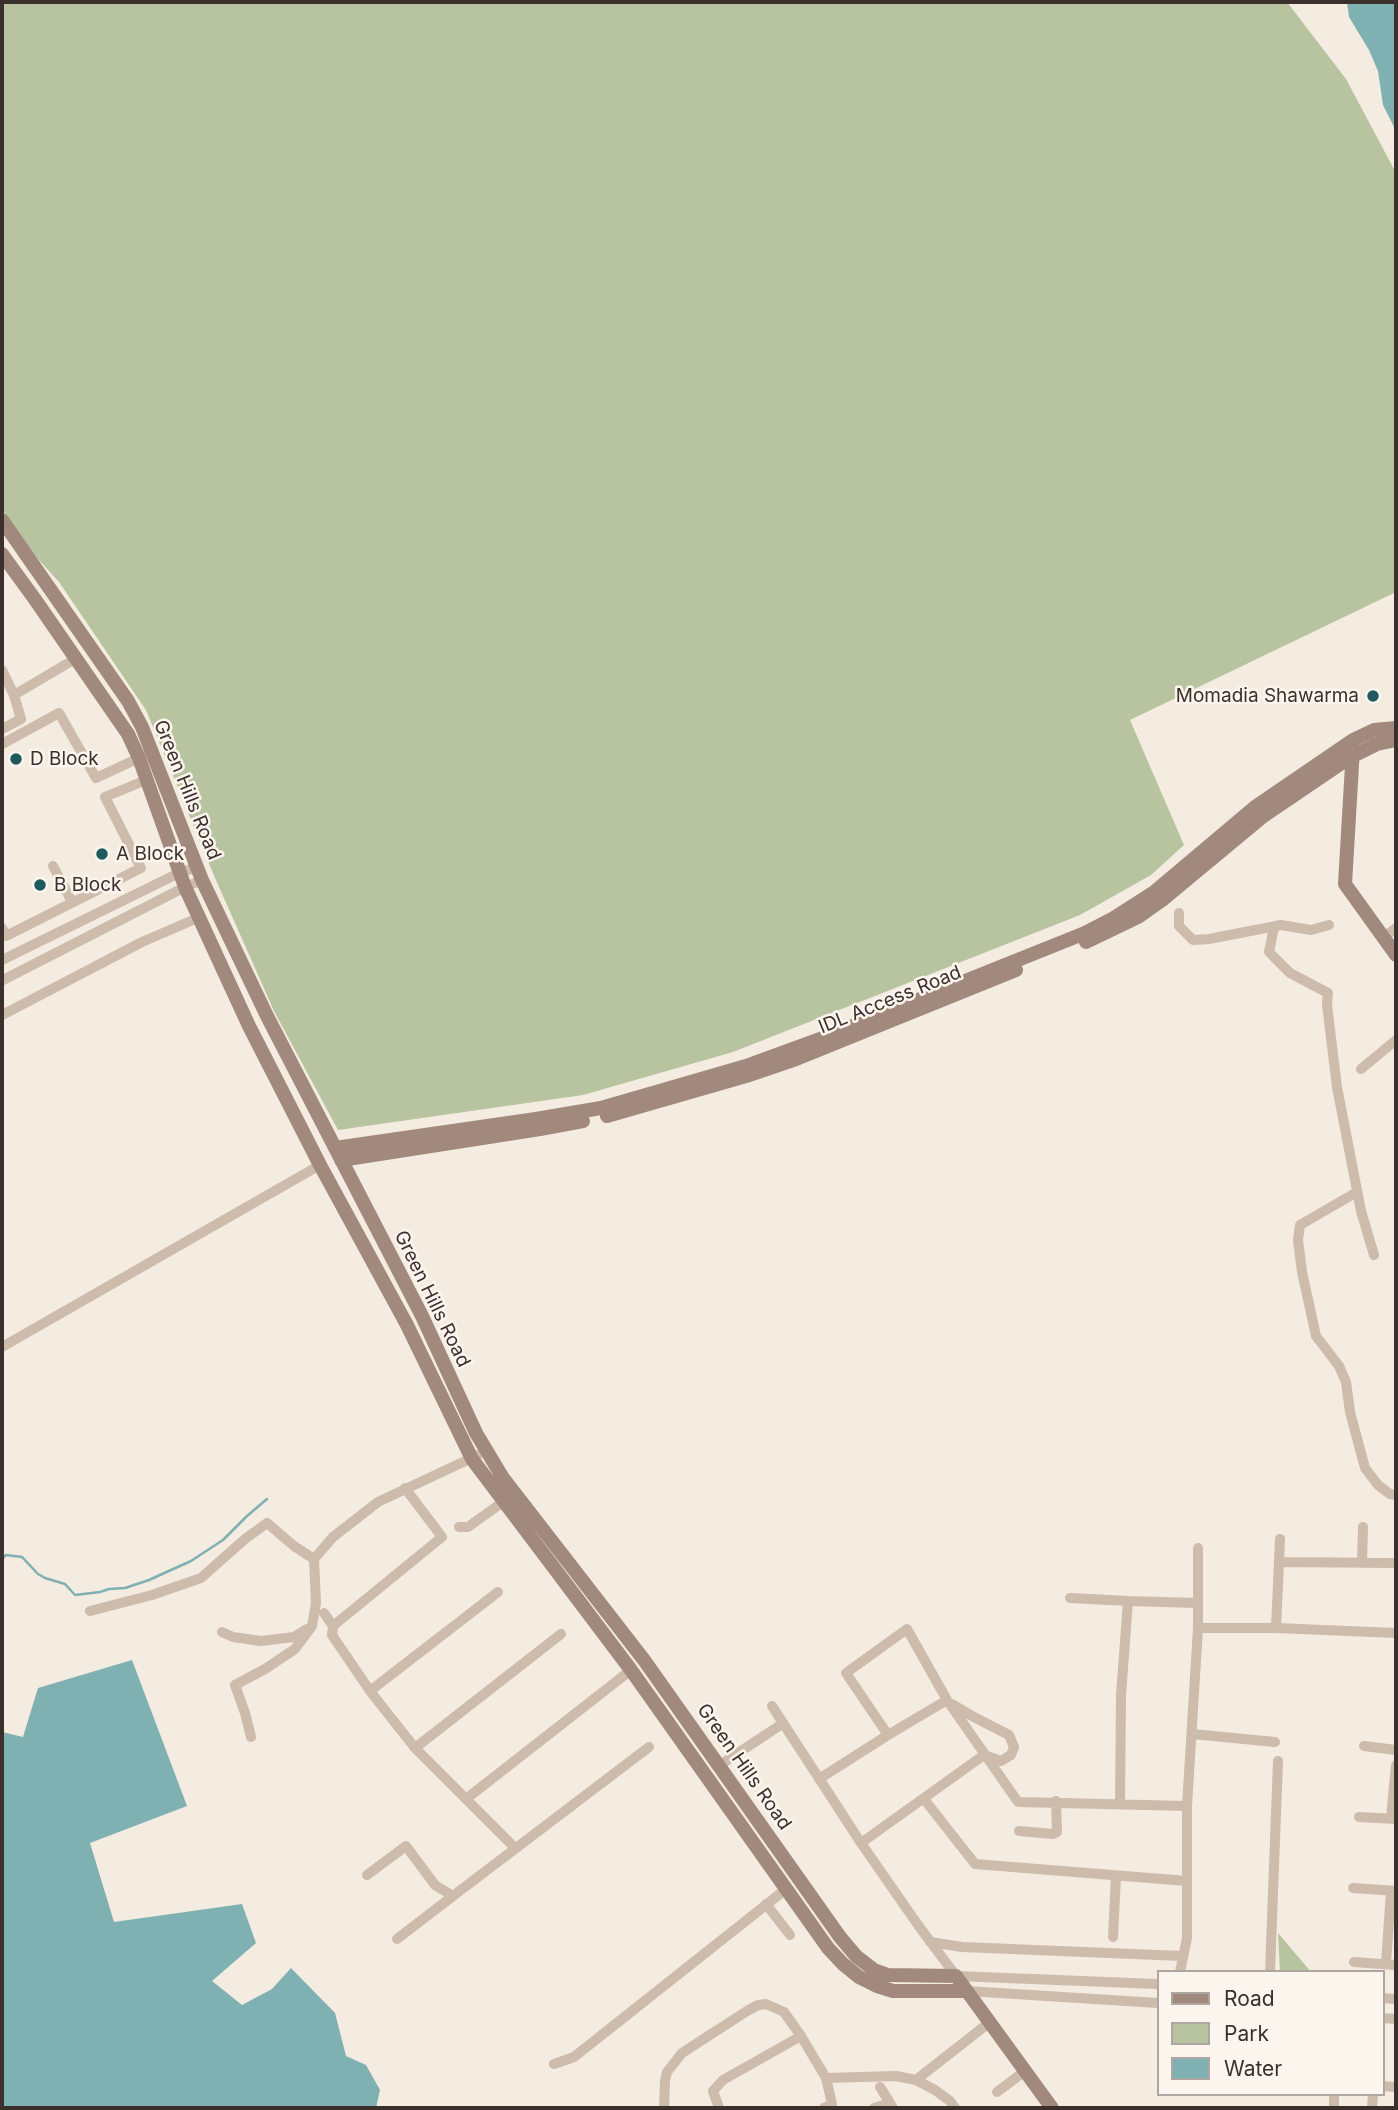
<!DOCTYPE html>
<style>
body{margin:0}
#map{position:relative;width:1398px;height:2110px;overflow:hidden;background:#f4ebe1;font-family:Inter,sans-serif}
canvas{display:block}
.frame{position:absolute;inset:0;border:4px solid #3b302b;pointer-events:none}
.legend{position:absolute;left:1157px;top:1970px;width:228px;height:126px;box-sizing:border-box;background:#fbf5ee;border:2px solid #aea6a0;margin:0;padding:9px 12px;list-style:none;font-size:21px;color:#3b302b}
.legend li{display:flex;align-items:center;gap:14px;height:35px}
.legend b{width:35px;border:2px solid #aea6a0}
</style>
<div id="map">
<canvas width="1398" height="2110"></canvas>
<div class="frame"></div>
<ul class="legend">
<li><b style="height:9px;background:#a18a7d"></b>Road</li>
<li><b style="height:19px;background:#b8c4a0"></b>Park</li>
<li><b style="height:19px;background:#7fb0b2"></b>Water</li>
</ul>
</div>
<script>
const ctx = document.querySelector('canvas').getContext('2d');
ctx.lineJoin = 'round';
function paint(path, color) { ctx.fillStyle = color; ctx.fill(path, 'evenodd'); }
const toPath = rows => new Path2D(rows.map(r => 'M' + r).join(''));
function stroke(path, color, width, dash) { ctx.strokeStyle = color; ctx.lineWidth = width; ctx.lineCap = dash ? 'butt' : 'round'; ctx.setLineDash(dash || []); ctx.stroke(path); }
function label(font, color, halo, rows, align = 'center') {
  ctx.font = font + ' Inter,sans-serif'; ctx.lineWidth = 5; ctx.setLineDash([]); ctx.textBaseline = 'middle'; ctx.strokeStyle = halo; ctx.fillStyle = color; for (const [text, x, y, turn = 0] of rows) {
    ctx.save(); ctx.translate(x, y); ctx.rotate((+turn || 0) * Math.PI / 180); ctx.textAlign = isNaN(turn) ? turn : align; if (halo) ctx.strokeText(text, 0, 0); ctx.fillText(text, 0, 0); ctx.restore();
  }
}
paint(toPath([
 [2,2,1287,2,1346,79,1396,173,1396,592,1130,720,1184,845,1151,875,1080,915,733,1052,583,1095,338,1130,274,1011,215,878,146,710,59,582,18,537,2,508],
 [1278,1933,1311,1972,1280,1972]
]), '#b8c4a0');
paint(toPath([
 [1347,2,1396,2,1396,131,1383,105,1378,71,1369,50,1349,17],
 [132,1660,187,1806,90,1843,114,1922,242,1904,256,1943,212,1981,242,2005,272,1989,291,1968,335,2013,346,2056,366,2065,380,2090,376,2108,2,2108,2,1732,23,1737,38,1688]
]), '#7fb0b2');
stroke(toPath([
 [2,1559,6,1555,22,1557,38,1574,45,1578,65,1584,75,1595,100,1592,109,1589,125,1588,149,1580,191,1561,223,1540,247,1516,267,1499]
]), '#7fb0b2', 2.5);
stroke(toPath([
 [2,670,14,695,75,659],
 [2,729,21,719,14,695],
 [2,744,59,713,96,778,139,758],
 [53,866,72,902],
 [1179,913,1179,926,1193,940,1209,939,1281,925,1311,930,1329,925],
 [1274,927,1269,952,1290,973,1328,993,1327,1005,1337,1087,1361,1211,1374,1255],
 [2,928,6,936,141,868,105,797,146,780],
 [1383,938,1396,928],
 [2,960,179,873,197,867],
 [3,980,185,887,202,880],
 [2,1015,142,942,200,917],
 [1361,1069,1396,1040],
 [1357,1192,1300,1225,1298,1240,1302,1272,1316,1336,1339,1366,1346,1382,1350,1412,1365,1468,1378,1485,1390,1494,1396,1495],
 [2,1347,320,1165],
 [405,1488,442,1537,333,1626,332,1635,370,1691,415,1748,515,1848],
 [459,1527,468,1527,503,1502],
 [1279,1562,1280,1539],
 [1362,1562,1363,1527],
 [1070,1598,1128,1601],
 [90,1611,152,1595,201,1578,245,1539,267,1523,294,1546,314,1559],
 [324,1613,333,1626],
 [1198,1628,1276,1628,1396,1633],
 [1276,1628,1279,1562,1396,1563],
 [222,1632,233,1637,261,1641,294,1637,307,1629],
 [370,1691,498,1592],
 [952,1704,972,1716,1009,1735,1014,1747,1011,1755,1001,1761,984,1755],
 [772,1706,861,1843,918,1925,956,1976,1158,1984],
 [1192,1734,1275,1742],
 [888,1735,846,1673,907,1629,947,1700,1018,1802,1187,1806],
 [251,1737,245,1713,235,1685,265,1669,295,1649,312,1626,316,1603,314,1559,333,1537,378,1502,478,1455],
 [1364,1746,1396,1750],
 [415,1748,561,1634],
 [720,1765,782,1724],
 [819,1779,888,1735,947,1700],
 [466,1799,631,1670],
 [924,1799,975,1864,1187,1881],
 [1120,1803,1121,1695,1128,1601,1198,1603],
 [1359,1817,1396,1819],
 [1391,1818,1396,1765],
 [1019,1831,1053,1834,1057,1832,1056,1801],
 [861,1843,984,1755],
 [367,1875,406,1846,435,1885,453,1896,649,1747],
 [1353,1888,1396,1891],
 [766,1904,790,1935],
 [1113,1937,1116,1876],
 [397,1939,453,1896],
 [930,1942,962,1947,1182,1956],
 [1354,1962,1396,1965],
 [1386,1964,1391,1891],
 [1180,1972,1187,1938,1187,1806,1198,1628,1198,1548],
 [1270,1972,1278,1761],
 [967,1991,1158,2003],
 [1382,1998,1396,1999],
 [1382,2018,1396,2019],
 [554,2064,574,2057,786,1889],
 [916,2080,990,2022],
 [1382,2086,1396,2087],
 [880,2087,890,2103],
 [997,2092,1025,2071],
 [664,2108,665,2081,667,2072,682,2053,747,2011,758,2005,766,2004,784,2012,801,2036,826,2078,896,2076,916,2080,935,2090,950,2101,955,2108],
 [719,2108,713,2091,723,2080,801,2036],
 [824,2108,832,2104,826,2078],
 [874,2108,890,2103,893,2108],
 [1334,2108,1334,2094],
 [1372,2108,1373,2094]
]), '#cdbbac', 10);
stroke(toPath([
 [2,520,128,701,142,727,202,880,267,1016,422,1316,476,1433,503,1478,644,1660,840,1937,856,1956,874,1970,888,1975,956,1976,1052,2108],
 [2,554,34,598,128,734,139,758,185,887,249,1026,320,1165,407,1325,472,1459,631,1670,828,1948,843,1964,859,1977,877,1986,893,1991,967,1991],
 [1353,748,1345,884,1396,955],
 [1086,942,1138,917,1162,900,1262,817,1349,758,1377,744,1396,740],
 [607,1116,746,1076,796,1059,1016,970],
 [335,1148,536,1119,601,1108,746,1066,828,1036,1085,933,1114,918,1153,893,1255,807,1353,740,1374,730,1396,728],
 [341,1160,540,1129,583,1121]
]), '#a18a7d', 14);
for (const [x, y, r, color] of [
 [1373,696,7,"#1f5a5e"],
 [16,759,7,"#1f5a5e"],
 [102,854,7,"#1f5a5e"],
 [40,885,7,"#1f5a5e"]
]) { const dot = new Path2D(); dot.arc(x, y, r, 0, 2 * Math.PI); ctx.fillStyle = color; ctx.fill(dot); stroke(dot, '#fbf5ee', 2.5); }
label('19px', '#3b302b', '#fbf5ee', [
 ["Momadia Shawarma",1359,696,"right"],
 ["D Block",30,759],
 ["A Block",116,854],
 ["B Block",54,885]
], 'left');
label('19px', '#3b302b', '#fbf5ee', [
 ["Green Hills Road",187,790,68],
 ["IDL Access Road",890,1000,-22],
 ["Green Hills Road",432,1299,64],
 ["Green Hills Road",744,1767,55]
]);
</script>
